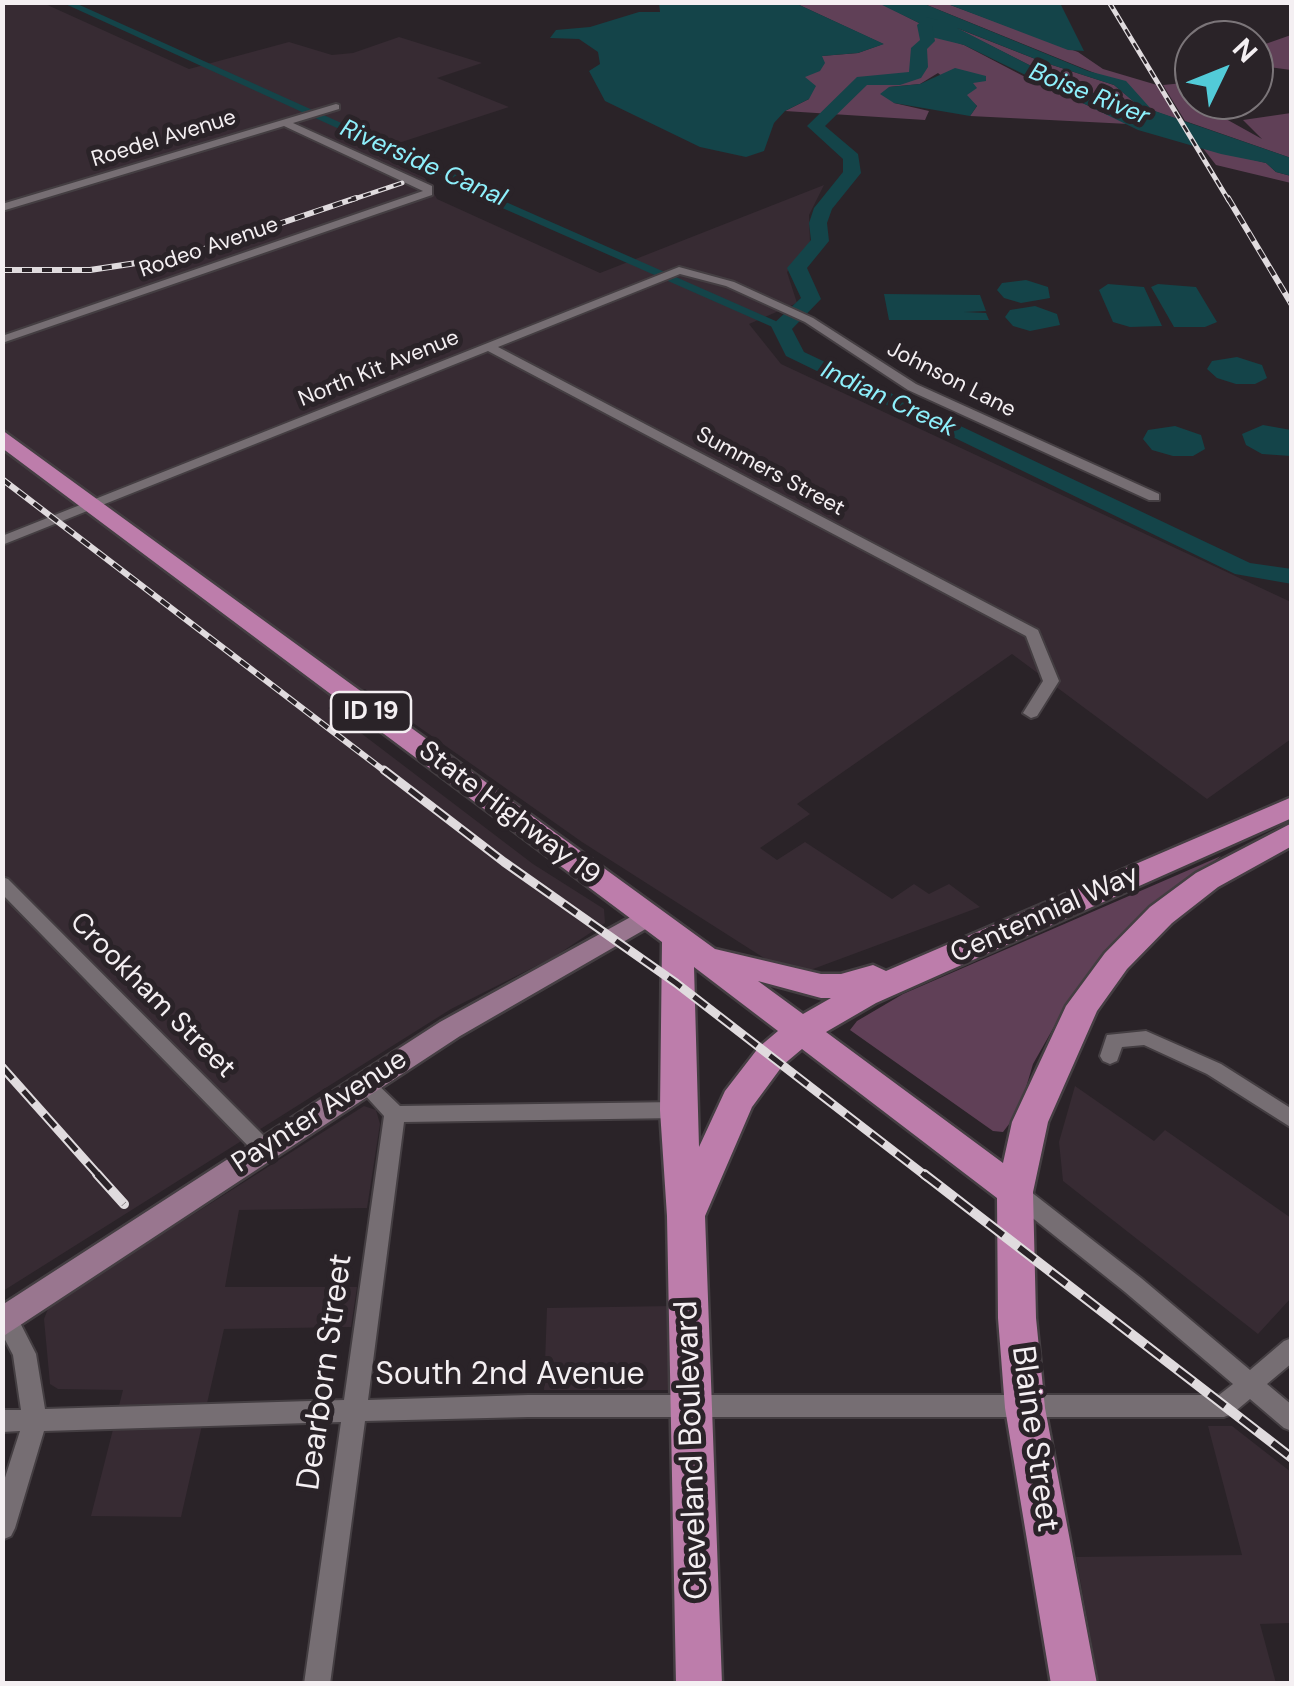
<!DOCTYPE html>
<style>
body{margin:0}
#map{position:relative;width:1294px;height:1686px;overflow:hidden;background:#2a2328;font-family:"DM Sans",sans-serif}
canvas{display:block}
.frame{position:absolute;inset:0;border:5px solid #f4eff2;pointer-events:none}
.north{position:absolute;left:1174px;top:20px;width:100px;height:100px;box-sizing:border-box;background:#2a2328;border:2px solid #7b7579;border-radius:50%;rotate:47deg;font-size:28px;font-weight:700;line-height:40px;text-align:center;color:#f4eff2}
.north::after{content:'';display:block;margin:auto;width:35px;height:45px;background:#52cbd8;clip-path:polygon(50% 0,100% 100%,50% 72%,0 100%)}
</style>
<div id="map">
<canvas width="1294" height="1686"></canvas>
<div class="frame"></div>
<div class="north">N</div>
</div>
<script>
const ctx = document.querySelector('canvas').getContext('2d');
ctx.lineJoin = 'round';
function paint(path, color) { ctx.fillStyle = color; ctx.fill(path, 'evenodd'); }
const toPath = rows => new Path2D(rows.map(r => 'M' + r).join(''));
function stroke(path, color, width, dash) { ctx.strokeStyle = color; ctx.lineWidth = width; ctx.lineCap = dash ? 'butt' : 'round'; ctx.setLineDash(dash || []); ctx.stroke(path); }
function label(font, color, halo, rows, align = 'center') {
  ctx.font = font + ' "DM Sans",sans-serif'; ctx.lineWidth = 10; ctx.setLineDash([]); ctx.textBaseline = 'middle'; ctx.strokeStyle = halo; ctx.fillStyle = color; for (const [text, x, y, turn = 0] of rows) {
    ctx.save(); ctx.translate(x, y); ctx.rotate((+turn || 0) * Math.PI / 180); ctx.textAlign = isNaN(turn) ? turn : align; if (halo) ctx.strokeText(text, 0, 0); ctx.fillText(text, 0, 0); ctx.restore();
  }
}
paint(toPath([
 [3,3,43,3,189,69,289,42,332,55,353,53,399,37,482,63,437,78,509,107,371,152,425,178,437,199,600,273,824,185,809,215,810,243,787,272,797,303,749,324,781,364,1291,602,1291,739,1207,799,1012,654,797,804,810,814,760,848,777,860,805,842,892,899,914,884,929,894,949,884,980,907,813,969,786,972,582,842,365,689,328,708,533,864,604,909,605,923,554,957,451,1009,3,1291],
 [1075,1086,1154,1141,1165,1130,1291,1218,1291,1298,1258,1334,1063,1181,1059,1142],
 [364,1106,376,1110,380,1124,367,1208,239,1210,225,1287,357,1287,351,1327,224,1329,181,1517,91,1516,123,1390,58,1389,50,1384,44,1319,49,1306],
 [673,1306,674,1390,544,1390,547,1308],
 [1208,1426,1232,1426,1291,1472,1291,1623,1260,1624,1276,1683,1099,1683,1076,1557,1242,1555]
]), '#372b33');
paint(toPath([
 [878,2,919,23,920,33,934,35,927,31,929,27,941,27,946,30,937,36,964,45,1029,79,1129,124,970,116,977,106,938,73,920,84,889,87,894,103,929,111,925,120,785,111,809,99,803,77,821,56,858,53,883,44,795,3],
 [922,3,945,3,1078,52,1103,69,1157,85,1177,119,1151,110,1129,87],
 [954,27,1043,62,1114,85,1142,108,1135,111,1039,70],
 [1291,35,1291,70,1254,65,1254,48],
 [1194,82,1194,100,1209,100,1226,119,1262,139,1243,120,1291,113,1291,158,1185,121,1163,85],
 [1202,147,1266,163,1276,172,1291,176,1291,183,1216,165],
 [1221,856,1160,903,1102,959,1059,1018,1033,1064,1019,1111,1003,1132,993,1131,850,1030,857,1021,903,994]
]), '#604057');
paint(toPath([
 [795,3,884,44,858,53,822,56,825,63,820,71,805,77,816,86,809,99,785,111,774,123,764,151,746,157,700,147,605,101,589,71,600,64,598,52,579,39,550,38,556,30,590,27,639,12,660,12,659,3],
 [878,3,922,3,1088,71,1126,81,1152,110,1291,158,1291,176,1276,172,1266,163,1221,154,1138,130,964,45,919,34,919,23],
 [957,28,1043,62,1114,85,1141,108,1135,111,1039,70],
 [945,3,1060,3,1084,51,1068,50],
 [955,68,986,76,986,81,973,83,977,88,967,95,977,106,970,116,894,103,880,94,889,87,920,84],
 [1026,280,1048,287,1050,298,1021,303,1004,298,997,290,1002,283],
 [1108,284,1144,287,1162,326,1130,327,1113,322,1099,290],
 [1158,284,1196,287,1217,322,1205,327,1174,327,1151,287],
 [884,294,980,295,986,311,964,312,986,313,989,320,889,320],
 [1035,306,1057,314,1060,325,1030,331,1013,326,1005,317,1010,310],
 [1237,357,1262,365,1267,378,1255,384,1236,384,1217,378,1207,369,1212,361],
 [1263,425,1291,430,1291,456,1262,454,1246,445,1242,434],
 [1175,426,1201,435,1205,449,1193,456,1173,456,1152,450,1143,439,1148,430]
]), '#144449');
paint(toPath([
 [61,2,73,2,470,181,499,199,787,326,777,329,491,203,462,185,61,2]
]), '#144449');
paint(toPath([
 [926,17,938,20,932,26,935,41,927,49,928,67,921,78,900,85,867,85,825,126,858,154,861,173,832,209,827,223,829,241,807,268,821,299,792,329,804,352,1250,563,1292,569,1292,584,1235,574,786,356,771,326,801,298,787,268,811,240,809,223,814,208,843,172,843,159,807,126,857,77,909,72,911,48,920,40,917,25,926,17]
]), '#144449');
const street = toPath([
 [336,104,339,105,339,109,293,123,432,186,432,195,2,343,2,336,423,191,284,126,2,211,2,204,336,104],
 [679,267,734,282,813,318,916,384,1159,494,1159,500,1149,500,908,390,805,322,726,286,680,274,498,347,1038,630,1059,681,1037,716,1031,718,1023,713,1043,681,1026,636,488,351,2,545,2,536,679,267],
 [2,877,8,879,270,1142,273,1148,270,1154,263,1156,256,1154,2,894,2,877],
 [1146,1031,1221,1064,1292,1109,1292,1128,1207,1074,1144,1045,1122,1047,1117,1061,1110,1064,1103,1061,1100,1056,1107,1035,1146,1031],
 [364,1075,371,1078,400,1106,678,1102,685,1104,688,1110,685,1116,678,1118,404,1122,368,1400,528,1395,1219,1395,1233,1384,1125,1292,1010,1200,1007,1194,1010,1188,1018,1185,1026,1188,1141,1278,1250,1370,1284,1341,1292,1338,1292,1363,1267,1384,1292,1405,1292,1431,1284,1428,1250,1399,1232,1414,1224,1417,528,1417,365,1421,330,1684,304,1684,341,1422,44,1431,15,1528,11,1536,2,1540,2,1487,20,1431,2,1432,2,1410,21,1410,13,1355,2,1334,2,1302,11,1305,36,1354,45,1409,344,1400,384,1116,354,1083,357,1078,364,1075]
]);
const secondary = toPath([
 [647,908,656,911,660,917,656,923,460,1036,2,1337,2,1305,440,1022,647,908]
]);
const primary = toPath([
 [2,430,715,949,821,974,841,974,873,965,886,971,1292,797,1292,818,876,1003,826,1032,1003,1163,1012,1122,1066,1006,1105,953,1150,907,1196,873,1292,823,1292,846,1218,887,1172,923,1127,969,1097,1011,1048,1122,1033,1192,1036,1318,1045,1408,1097,1684,1051,1684,1005,1408,998,1318,997,1198,802,1049,783,1065,752,1107,705,1216,722,1684,676,1684,667,1216,660,1110,662,942,2,448,2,430],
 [694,967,778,1031,759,1047,725,1091,699,1147,694,967],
 [758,981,821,998,831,998,803,1014,758,981]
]);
stroke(street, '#443e42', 4);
stroke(secondary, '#443e42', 5);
stroke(primary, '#443e42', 5);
paint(street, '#766e73');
paint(secondary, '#99768f');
paint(primary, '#bd7dab');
const railFar3 = toPath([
 [1109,2,1229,201],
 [348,201,402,183]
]);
const railFar2 = toPath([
 [1228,198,1292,305],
 [2,270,90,270,183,256,356,198],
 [2,479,387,773]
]);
const railFar1 = toPath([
 [384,770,504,862,676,983,927,1177],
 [2,1067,100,1177]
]);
const rail = toPath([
 [97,1174,124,1204],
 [924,1174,1292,1458]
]);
stroke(railFar3, '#e0dbde', 5);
stroke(railFar2, '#e0dbde', 6);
stroke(railFar1, '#e0dbde', 9);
stroke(rail, '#e0dbde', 10);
stroke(railFar3, '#2a2328', 2.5, [8]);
stroke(railFar2, '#2a2328', 4, [10]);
stroke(railFar1, '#2a2328', 5, [16]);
stroke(rail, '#2a2328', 6, [20]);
label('22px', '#f4eff2', '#2a2328', [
 ["Roedel Avenue",164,139,-17],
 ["Rodeo Avenue",209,248,-19],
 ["North Kit Avenue",379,369,-22],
 ["Johnson Lane",951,380,27],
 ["Summers Street",770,472,28]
]);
label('italic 25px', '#8ef0fc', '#2a2328', [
 ["Boise River",1089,95,22],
 ["Riverside Canal",423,164,24],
 ["Indian Creek",888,400,25]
]);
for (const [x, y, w] of [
 [371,712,80]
]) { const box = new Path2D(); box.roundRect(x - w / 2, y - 20, w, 40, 8); ctx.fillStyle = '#2a2328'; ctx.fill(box); stroke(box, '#f4eff2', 2.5); }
label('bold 25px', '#f4eff2', null, [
 ["ID 19",371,712]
]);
label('28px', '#f4eff2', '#2a2328', [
 ["State Highway 19",509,814,37],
 ["Centennial Way",1045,915,-24],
 ["Crookham Street",152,996,45],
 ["Paynter Avenue",320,1112,-33]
]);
label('32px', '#f4eff2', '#2a2328', [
 ["Dearborn Street",326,1372,-82],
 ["South 2nd Avenue",510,1376],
 ["Blaine Street",1034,1439,82],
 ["Cleveland Boulevard",693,1450,-92]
]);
</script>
